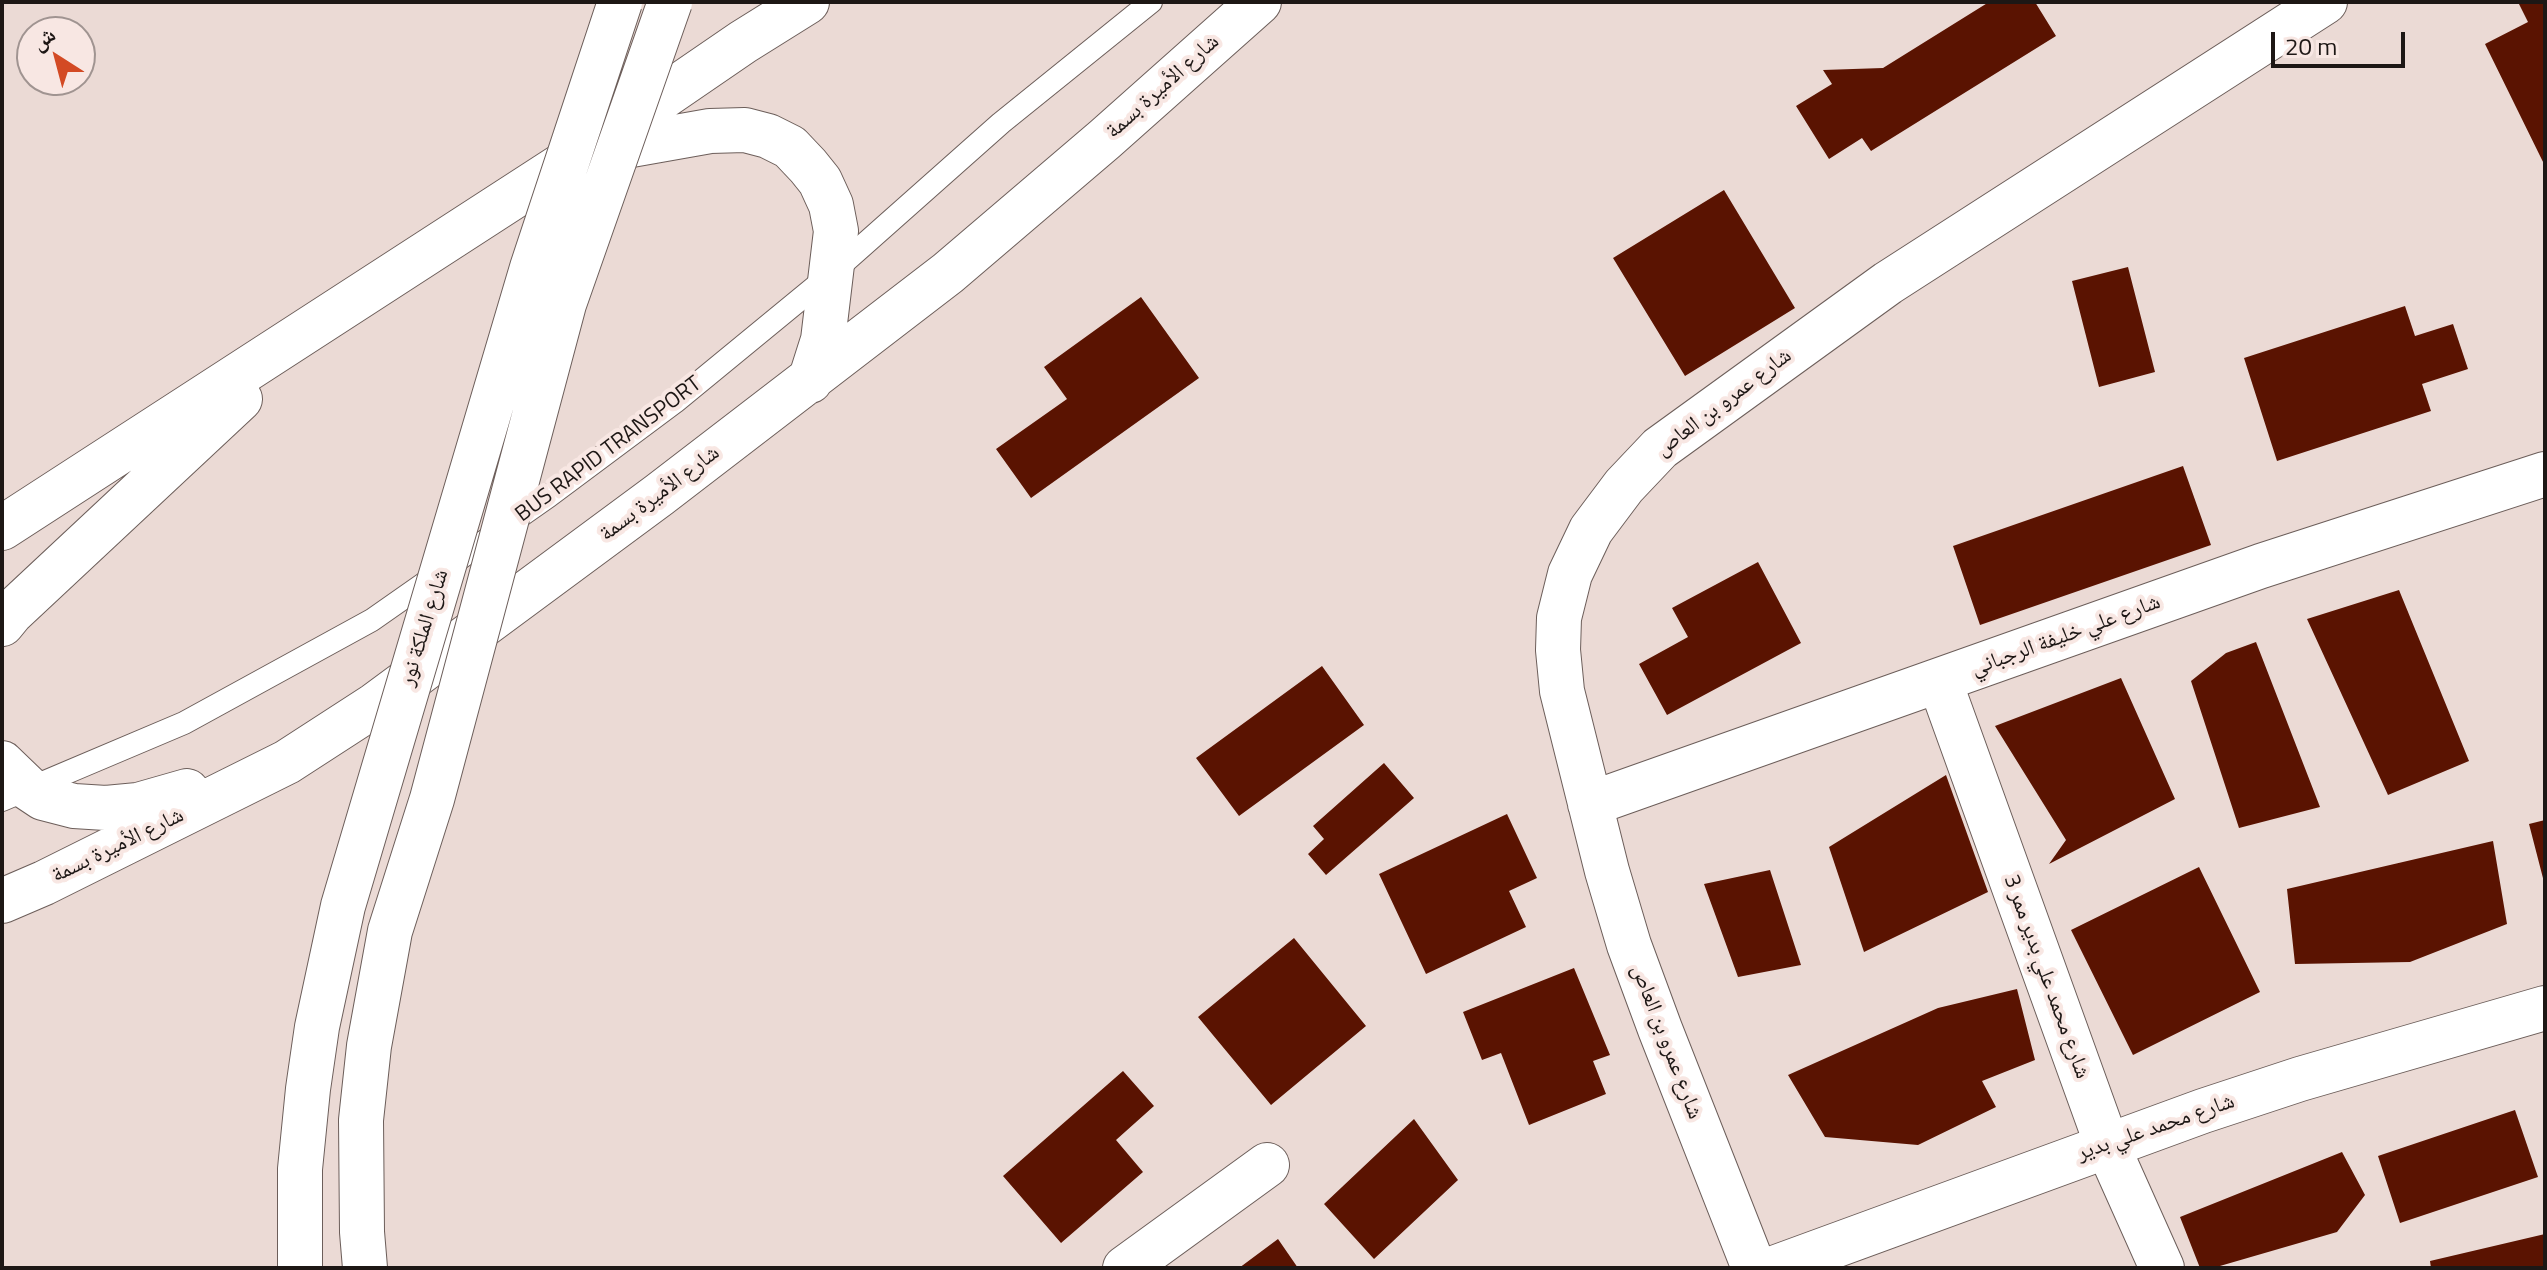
<!DOCTYPE html>
<meta charset="utf-8">
<style>
body{margin:0}
#map{position:relative;width:2547px;height:1270px;overflow:hidden;background:#ebdad5;font-family:"Titillium Web","Noto Naskh Arabic",sans-serif}
canvas{display:block}
.frame{position:absolute;inset:0;border:4px solid #1d1715;pointer-events:none}
.north{position:absolute;left:16px;top:16px;width:80px;height:80px;box-sizing:border-box;background:#f8e7e3;border:2px solid #a09491;border-radius:50%;rotate:324deg;font-size:22px;font-weight:700;line-height:32px;text-align:center;color:#1d1715}
.north::after{content:'';display:block;margin:auto;width:28px;height:36px;background:#d34a24;clip-path:polygon(50% 0,100% 100%,50% 72%,0 100%)}
.scale{position:absolute;left:2271px;top:32px;width:134px;height:36px;box-sizing:border-box;border:4px solid #1d1715;border-top:0;padding-left:10px;font-size:24px;line-height:28px;white-space:nowrap;color:#1d1715;-webkit-text-stroke:6px #f8e7e3;paint-order:stroke}
</style>
<div id="map">
<canvas width="2547" height="1270"></canvas>
<div class="frame"></div>
<div class="north">ش</div>
<div class="scale">20 m</div>
</div>
<script>
const ctx = document.querySelector('canvas').getContext('2d');
ctx.lineJoin = 'round';
function paint(path, color) { ctx.fillStyle = color; ctx.fill(path, 'evenodd'); }
const toPath = rows => new Path2D(rows.map(r => 'M' + r).join(''));
function stroke(path, color, width, dash) { ctx.strokeStyle = color; ctx.lineWidth = width; ctx.lineCap = dash ? 'butt' : 'round'; ctx.setLineDash(dash || []); ctx.stroke(path); }
function label(font, color, halo, rows, align = 'center') {
  ctx.font = font + ' "Titillium Web","Noto Naskh Arabic",sans-serif'; ctx.lineWidth = 8; ctx.setLineDash([]); ctx.textBaseline = 'middle'; ctx.strokeStyle = halo; ctx.fillStyle = color; for (const [text, x, y, turn = 0] of rows) {
    ctx.save(); ctx.translate(x, y); ctx.rotate((+turn || 0) * Math.PI / 180); ctx.textAlign = isNaN(turn) ? turn : align; if (halo) ctx.strokeText(text, 0, 0); ctx.fillText(text, 0, 0); ctx.restore();
  }
}
paint(toPath([
 [1989,2,2035,2,2056,36,1871,151,1862,138,1829,159,1796,106,1832,84,1823,70,1883,68],
 [2518,2,2545,2,2545,166,2485,44,2528,22],
 [1724,190,1795,308,1685,376,1613,258],
 [2128,267,2155,372,2099,387,2072,281],
 [1141,297,1199,378,1031,498,996,449,1067,399,1044,367],
 [2405,306,2415,336,2453,324,2468,369,2422,384,2431,411,2277,461,2244,358],
 [2183,466,2211,545,1980,625,1953,546],
 [1758,562,1801,643,1667,715,1639,664,1688,637,1672,608],
 [2399,590,2469,761,2388,795,2307,619],
 [2256,642,2320,807,2239,828,2191,681,2226,653],
 [1322,666,1364,725,1239,816,1196,758],
 [2121,678,2175,799,2049,864,2066,840,1995,726],
 [1384,763,1414,798,1326,875,1308,854,1324,839,1313,826],
 [1946,775,1988,892,1864,952,1829,847],
 [1507,814,1537,878,1509,891,1526,927,1426,974,1379,874],
 [2545,820,2545,882,2544,882,2529,824],
 [2493,841,2507,924,2410,962,2295,964,2287,889],
 [2199,867,2260,992,2133,1055,2071,930],
 [1770,870,1801,965,1738,977,1704,884],
 [1294,938,1366,1026,1271,1105,1198,1017],
 [1574,968,1610,1055,1593,1061,1606,1094,1529,1125,1501,1053,1482,1060,1463,1012],
 [2017,989,2035,1060,1982,1081,1996,1107,1918,1145,1825,1137,1788,1075,1938,1008],
 [1123,1071,1154,1106,1116,1140,1143,1172,1061,1243,1003,1176],
 [2515,1110,2538,1177,2400,1223,2378,1156],
 [1414,1119,1458,1180,1374,1259,1324,1204],
 [2342,1152,2365,1195,2337,1232,2213,1268,2200,1268,2180,1217],
 [2545,1234,2545,1268,2431,1268,2430,1261],
 [1278,1239,1298,1268,1239,1268]
]), '#5a1301');
const lane = toPath([
 [2,800,184,723,372,620,549,496,675,402,832,273,1001,123,1151,2]
]);
const street = toPath([
 [1940,682,2107,1145,2162,1268],
 [1590,804,2261,566,2545,474],
 [1125,1268,1267,1165],
 [1754,1268,1660,1029,1629,945,1607,871,1562,691,1558,650,1559,618,1570,574,1591,530,1624,486,1660,448,1888,283,2325,2]
]);
const secondary = toPath([
 [1774,1268,2203,1111,2300,1079,2545,1008]
]);
const primary = toPath([
 [597,151,710,131,745,130,768,136,790,147,808,166,820,181,831,205,836,231,823,340,810,381],
 [2,528,581,153,743,42,807,2],
 [2,624,11,613,240,399],
 [2,763,28,788,43,798,74,806,106,808,138,805,187,791],
 [2,901,44,883,287,762,375,705,659,495,948,273,1105,139,1259,2]
]);
stroke(lane, '#6c5e5a', 24);
stroke(street, '#6c5e5a', 46);
stroke(secondary, '#6c5e5a', 46);
stroke(primary, '#6c5e5a', 46);
stroke(lane, '#fff', 22);
stroke(street, '#fff', 44);
stroke(secondary, '#fff', 44);
stroke(primary, '#fff', 44);
const highwayBridge = toPath([
 [300,1268,300,1169,308,1089,317,1027,343,906,532,268,620,2],
 [365,1268,362,1232,361,1120,369,1046,390,931,432,799,564,304,670,2]
]);
stroke(highwayBridge, '#6c5e5a', 46, []);
stroke(highwayBridge, '#fff', 44);
label('22px', '#1d1715', '#f8e7e3', [
 ["شارع الأميرة بسمة",1163,87,-42],
 ["شارع عمرو بن العاص",1724,403,-37],
 ["BUS RAPID TRANSPORT",609,450,-37],
 ["شارع الأميرة بسمة",660,494,-37],
 ["شارع الملكة نور",425,628,-73],
 ["شارع علي خليفة الرجباني",2066,636,-20],
 ["شارع الأميرة بسمة",118,846,-26],
 ["شارع محمد علي بدير ممر 3",2046,977,70],
 ["شارع عمرو بن العاص",1666,1042,69],
 ["شارع محمد علي بدير",2156,1128,-19]
]);
</script>
